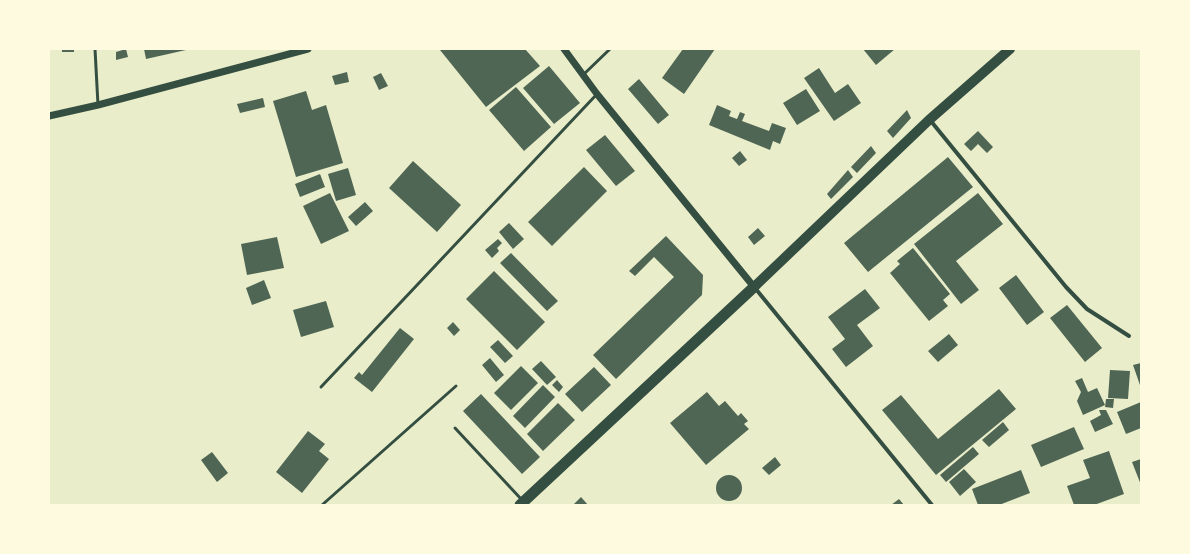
<!DOCTYPE html>
<style>
body{margin:0}
#map{position:relative;width:1190px;height:554px;overflow:hidden;background:#e9edc9;font-family:"Fira Sans",sans-serif}
canvas{display:block}
.frame{position:absolute;inset:0;border:50px solid #fefae0;pointer-events:none}
</style>
<div id="map">
<canvas width="1190" height="554"></canvas>
<div class="frame"></div>
</div>
<script>
const ctx = document.querySelector('canvas').getContext('2d');
ctx.lineJoin = 'round';
function paint(path, color) { ctx.fillStyle = color; ctx.fill(path, 'evenodd'); }
const toPath = rows => new Path2D(rows.map(r => 'M' + r).join(''));
function stroke(path, color, width, dash) { ctx.strokeStyle = color; ctx.lineWidth = width; ctx.lineCap = dash ? 'butt' : 'round'; ctx.setLineDash(dash || []); ctx.stroke(path); }
paint(toPath([
 [62,49,74,49,74,52,62,52],
 [126,49,128,57,116,60,116,52],
 [144,49,186,49,186,50,146,59],
 [448,49,525,49,540,66,486,107,440,50],
 [683,49,715,49,684,94,662,78],
 [863,49,895,49,876,65],
 [549,66,580,103,554,124,523,88],
 [819,68,835,93,848,84,861,103,834,121,804,78],
 [347,72,349,82,335,85,332,76],
 [381,73,388,86,379,90,373,77],
 [639,79,669,115,658,124,628,89],
 [516,87,551,127,524,151,489,110],
 [806,89,820,111,797,125,783,103],
 [306,91,312,110,326,105,343,163,296,177,273,101],
 [263,98,265,107,240,113,237,104],
 [717,105,731,111,729,116,737,119,740,112,745,114,742,121,769,131,772,123,786,128,780,144,773,141,770,150,709,125],
 [907,110,911,118,893,138,887,131],
 [978,131,993,147,987,153,978,144,971,151,964,144],
 [605,135,635,171,616,186,586,150],
 [871,146,876,153,857,173,851,167],
 [740,151,747,160,739,166,732,158],
 [948,157,973,187,868,272,844,243],
 [413,161,461,205,437,232,389,188],
 [584,167,607,191,552,246,528,222],
 [348,168,356,195,336,201,328,174],
 [848,170,853,177,831,199,827,194],
 [320,174,325,187,300,197,295,184],
 [330,193,349,231,321,244,303,206],
 [978,193,1003,224,956,261,979,290,961,304,914,244],
 [365,202,373,211,356,226,348,217],
 [509,223,524,239,513,249,499,232],
 [758,228,765,236,754,245,748,237],
 [666,236,703,275,702,295,616,379,593,355,674,277,654,257,635,276,629,271],
 [277,237,284,268,247,275,241,244],
 [498,239,502,243,497,248,499,251,492,258,485,250],
 [913,248,950,294,943,300,948,306,929,321,890,273,900,264,897,261],
 [511,253,558,301,547,311,500,263],
 [494,271,545,322,517,350,466,299],
 [1016,275,1044,312,1027,325,999,288],
 [264,280,271,298,252,305,246,288],
 [865,289,880,308,857,325,873,346,846,367,832,349,845,339,828,317],
 [326,301,334,327,301,337,293,310],
 [1067,305,1102,348,1085,362,1050,318],
 [453,322,460,330,454,336,447,328],
 [400,328,414,339,372,392,354,378,359,372,362,375],
 [949,334,958,345,938,362,928,351],
 [498,340,513,356,505,363,490,347],
 [490,358,504,375,496,382,482,365],
 [541,361,556,377,547,385,532,369],
 [1141,363,1141,388,1133,365],
 [521,366,538,383,511,410,494,393],
 [594,367,611,385,582,412,565,394],
 [1110,370,1130,371,1128,399,1108,398],
 [1082,378,1088,392,1097,388,1105,405,1083,415,1077,401,1081,392,1075,381],
 [557,380,563,387,559,392,552,385],
 [543,385,555,397,525,428,513,416],
 [999,389,1016,409,936,475,882,410,901,395,938,439],
 [707,392,719,406,725,401,738,416,741,413,748,421,744,424,749,429,706,465,670,423],
 [481,394,540,457,522,474,463,411],
 [1106,399,1114,399,1113,408,1105,407],
 [1141,402,1141,428,1126,434,1117,412],
 [558,403,575,420,543,451,527,434],
 [1099,410,1106,410,1113,424,1095,432,1090,421,1101,415],
 [1003,422,1009,430,989,447,982,440],
 [1074,427,1084,449,1041,467,1031,445],
 [308,431,325,444,319,451,329,459,302,493,276,472],
 [973,447,979,454,946,482,940,475],
 [1109,451,1124,494,1094,505,1074,505,1067,486,1090,478,1083,460],
 [212,452,228,473,217,482,201,460],
 [775,457,781,465,769,475,762,468],
 [1141,459,1141,485,1132,462],
 [964,469,976,482,960,496,949,482],
 [1021,470,1030,493,999,505,978,505,972,489],
 '716 488a13 13 0 1 1 26 0a13 13 0 1 1-26 0Z',
 [581,497,588,505,573,505],
 [899,499,904,505,891,505]
]), '#4f6655');
stroke(toPath([
 [95,49,98,105],
 [583,75,610,49],
 [321,387,597,94],
 [455,428,522,500],
 [322,505,456,386]
]), '#344e41', 3);
stroke(toPath([
 [930,120,1066,287,1087,309,1129,336],
 [755,288,932,505]
]), '#344e41', 4);
stroke(toPath([
 [564,49,597,94,754,287],
 [49,116,98,105,308,49]
]), '#344e41', 7);
stroke(toPath([
 [754,287,929,120,1010,49]
]), '#344e41', 10);
stroke(toPath([
 [520,505,754,287]
]), '#344e41', 11);
</script>
